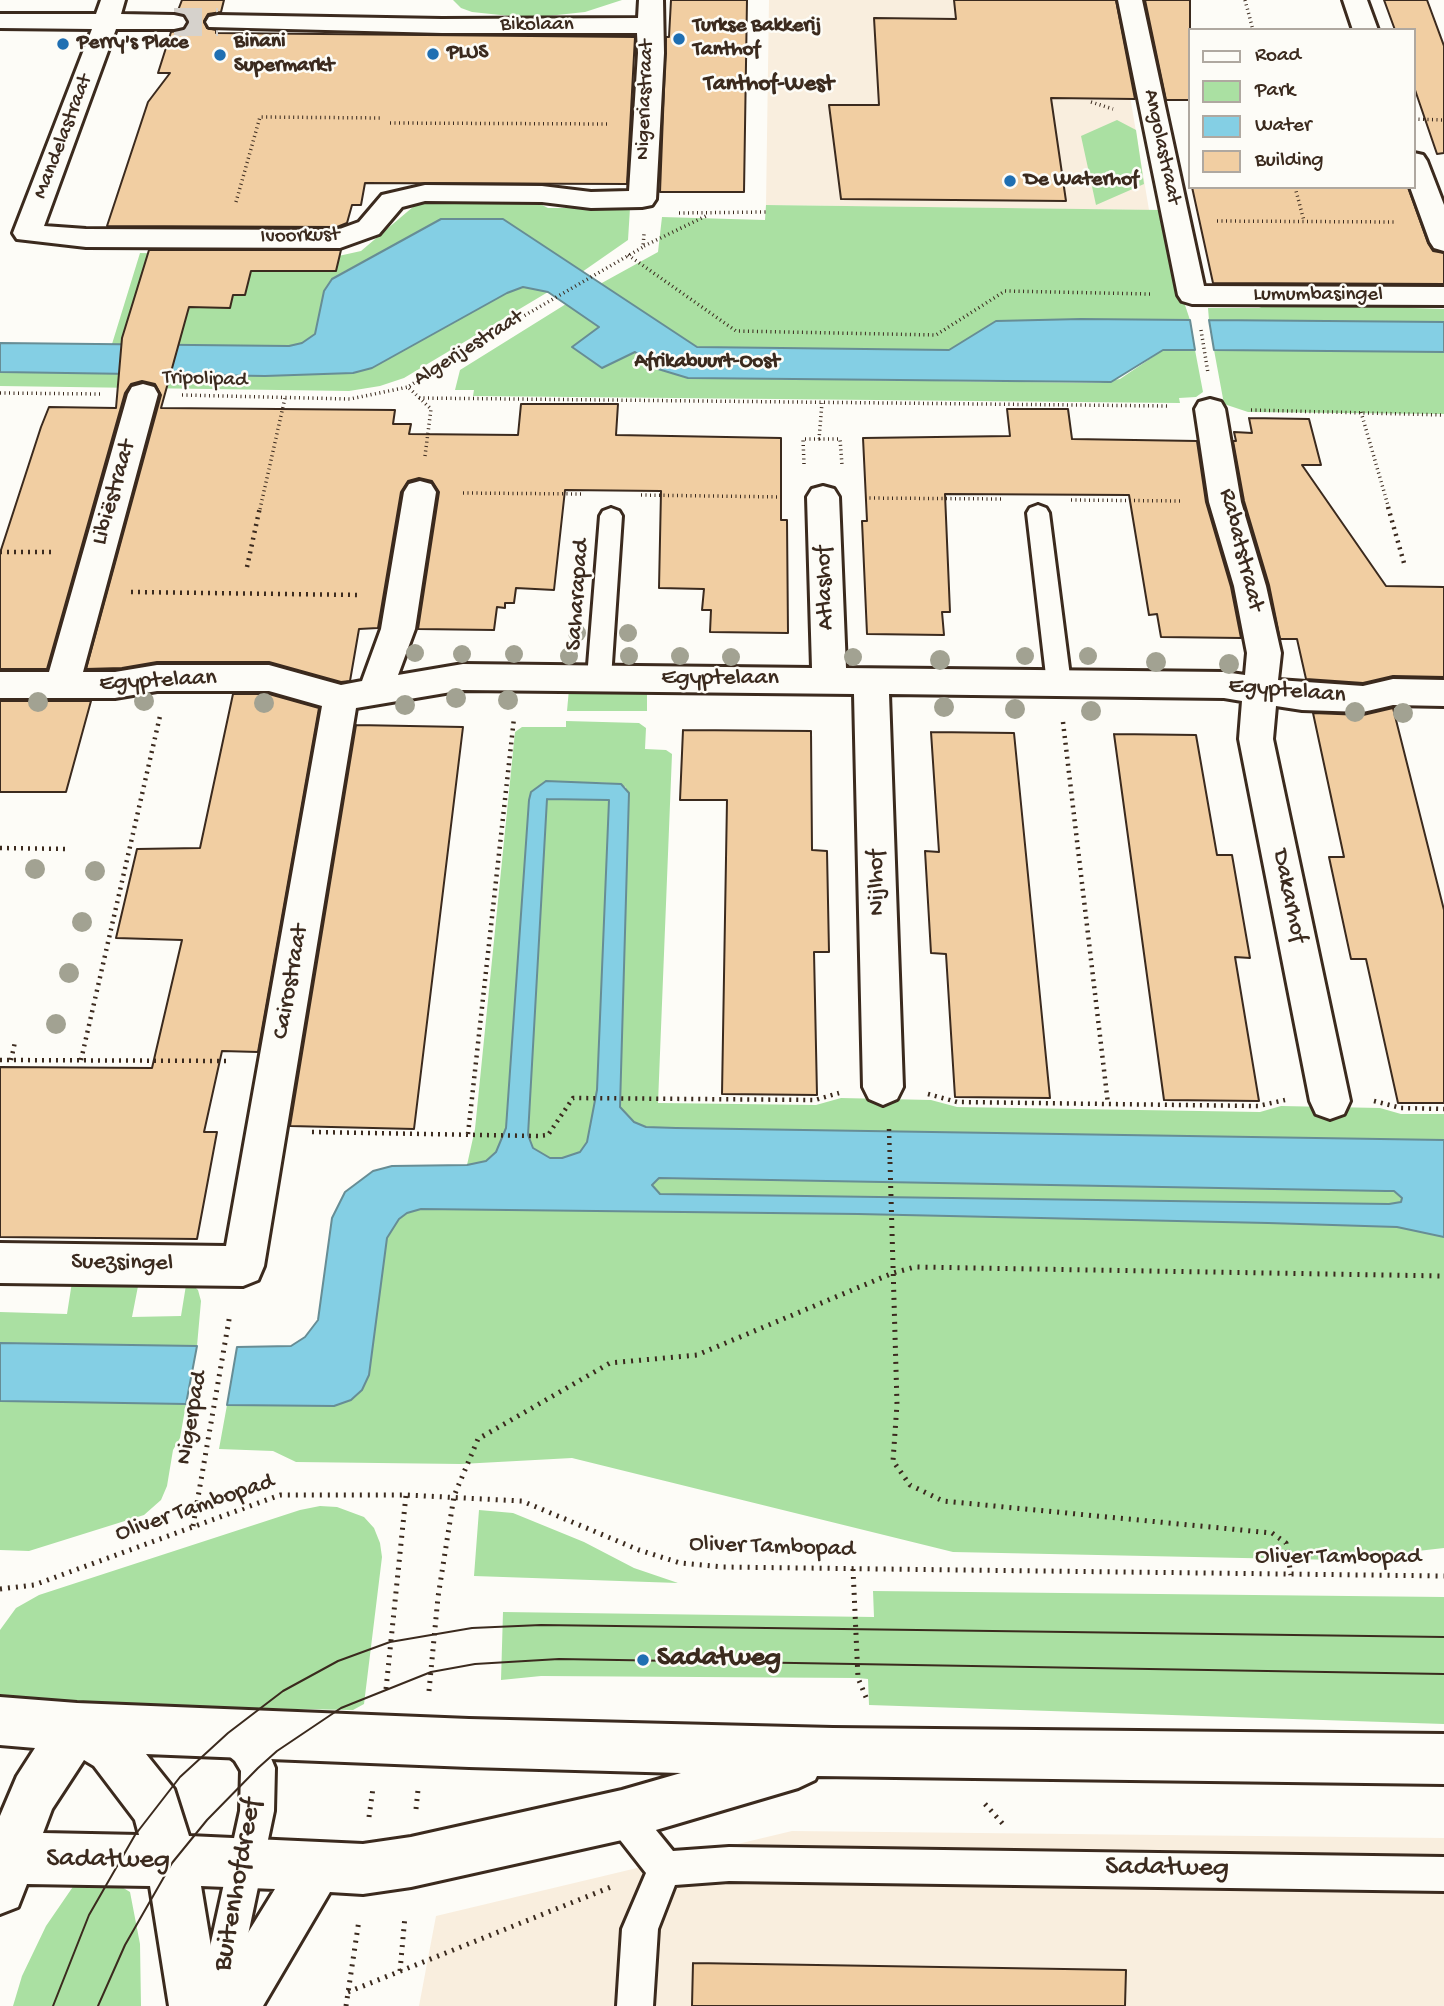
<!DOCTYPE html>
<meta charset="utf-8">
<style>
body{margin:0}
#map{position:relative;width:1444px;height:2006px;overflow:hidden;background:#fdfcf7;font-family:"Gochi Hand",sans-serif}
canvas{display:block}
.legend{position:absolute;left:1188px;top:28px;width:228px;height:161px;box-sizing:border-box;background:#fdfcf7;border:2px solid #afa8a0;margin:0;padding:9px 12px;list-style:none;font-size:21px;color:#3b2a1e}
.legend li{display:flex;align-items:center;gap:14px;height:35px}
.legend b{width:35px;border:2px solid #afa8a0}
</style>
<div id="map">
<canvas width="1444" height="2006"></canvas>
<ul class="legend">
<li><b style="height:9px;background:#fdfcf7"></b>Road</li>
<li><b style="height:19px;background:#aae0a2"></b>Park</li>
<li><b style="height:19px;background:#84cfe4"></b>Water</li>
<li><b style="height:19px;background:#f1cea2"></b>Building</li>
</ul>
</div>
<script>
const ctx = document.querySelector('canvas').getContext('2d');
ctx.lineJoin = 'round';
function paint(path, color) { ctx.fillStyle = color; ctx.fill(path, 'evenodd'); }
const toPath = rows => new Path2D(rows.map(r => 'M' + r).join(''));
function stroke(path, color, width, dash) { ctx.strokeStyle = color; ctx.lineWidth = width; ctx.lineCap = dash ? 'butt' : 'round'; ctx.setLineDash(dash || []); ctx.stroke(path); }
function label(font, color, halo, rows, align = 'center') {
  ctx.font = font + ' "Gochi Hand",sans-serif'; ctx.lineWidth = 5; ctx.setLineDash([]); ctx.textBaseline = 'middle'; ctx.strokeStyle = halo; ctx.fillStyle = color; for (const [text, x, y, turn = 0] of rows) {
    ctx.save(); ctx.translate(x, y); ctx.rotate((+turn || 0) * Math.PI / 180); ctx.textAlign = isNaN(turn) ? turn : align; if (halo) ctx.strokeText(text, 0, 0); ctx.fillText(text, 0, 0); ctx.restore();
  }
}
paint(toPath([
 [769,0,1114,0,1149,210,766,205],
 [792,1831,1444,1838,1444,2006,419,2006,436,1916]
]), '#f9eede');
paint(toPath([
 [453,0,622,0,585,12,529,18,472,12,461,8],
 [1117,120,1136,130,1144,184,1096,205,1081,136],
 [532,200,548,208,630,208,628,240,582,272,503,219,442,219,338,275,324,291,315,334,302,343,289,346,112,344,140,253,334,257,361,251,420,201],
 [766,205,1162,210,1175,275,1190,320,1002,320,949,350,704,348,691,345,600,284,658,252,662,217,765,220],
 [531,287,548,292,404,378,380,386,349,391,0,386,0,372,265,376,361,371,372,368,514,289],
 [1272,302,1392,303,1413,308,1444,309,1444,322,1209,320,1208,308,1259,308],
 [566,304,658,369,688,378,1100,383,1120,379,1163,350,1195,350,1203,392,1196,397,1179,398,1180,403,473,396,474,390,455,390,460,370],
 [1214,350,1444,352,1444,414,1248,412,1224,404],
 [569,689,647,689,647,711,567,711],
 [566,721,639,723,646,728,645,749,666,750,672,754,658,1103,816,1105,841,1098,931,1100,957,1107,1260,1112,1281,1106,1380,1108,1401,1114,1444,1114,1444,1140,676,1128,646,1127,634,1122,620,1107,626,787,611,783,546,781,529,800,506,1128,496,1152,486,1161,467,1165,475,1129,515,732,522,727,566,727],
 [547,798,609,800,597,1090,587,1142,580,1152,562,1158,550,1158,532,1148,528,1135],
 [659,1178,1386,1191,1394,1191,1402,1198,1401,1202,1389,1204,659,1194,652,1185],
 [421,1209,858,1214,1268,1223,1397,1227,1444,1237,1444,1548,1339,1560,953,1552,572,1458,461,1464,296,1462,273,1451,219,1449,227,1405,334,1406,369,1375,387,1238,398,1219,407,1213],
 [187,1279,198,1290,201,1301,197,1346,0,1343,0,1312,67,1314,72,1282,139,1281,132,1317,181,1316],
 [0,1401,186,1404,180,1438,173,1450,167,1486,161,1500,144,1515,29,1551,0,1550],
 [320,1506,337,1507,364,1517,374,1528,380,1543,382,1557,364,1704,353,1710,0,1704,0,1630,16,1608,39,1595,300,1510],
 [479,1510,513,1513,584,1542,634,1568,678,1583,474,1576],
 [873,1591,1444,1597,1444,1724,869,1705,868,1679,858,1678,541,1676,501,1680,503,1612,874,1617],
 [81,1875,107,1878,130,1892,140,1944,141,2006,13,2006,22,1976,46,1926]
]), '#aae0a2');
const water = toPath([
 [441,219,503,219,697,347,949,350,996,321,1081,319,1190,320,1195,350,1163,350,1111,382,688,378,658,369,635,352,602,368,572,347,599,327,548,292,523,287,507,293,372,368,353,373,265,376,0,372,0,343,289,346,302,343,315,334,324,291,332,279,441,219],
 [1209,320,1444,322,1444,352,1214,350,1209,320],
 [546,781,621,784,629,793,620,1107,634,1122,646,1127,676,1128,1444,1140,1444,1237,1397,1227,1268,1223,858,1214,421,1209,407,1213,399,1219,387,1238,369,1375,362,1390,351,1400,334,1406,227,1405,237,1347,291,1346,305,1337,318,1320,332,1218,345,1192,373,1171,392,1166,467,1165,486,1161,496,1152,506,1128,529,800,531,792,546,781],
 [547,799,609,800,597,1090,587,1142,580,1152,562,1158,550,1158,533,1148,528,1135,547,799],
 [659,1178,1386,1191,1394,1191,1402,1198,1401,1202,1389,1204,660,1194,652,1185,659,1178],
 [0,1343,197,1346,186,1404,0,1401,0,1343]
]);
paint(water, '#84cfe4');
stroke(water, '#678d95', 2);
const building = toPath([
 [182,0,224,0,221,12,208,14,204,21,207,28,216,30,216,33,635,37,627,184,365,183,361,205,352,205,347,223,337,227,107,226,148,102,170,73,158,73,171,32,184,30,188,23,185,16,177,13,182,0],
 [671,0,747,0,744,192,660,192,666,37,669,37,671,0],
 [954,0,1116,0,1135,99,1051,98,1066,201,841,199,829,105,879,105,874,18,956,19,954,0],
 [1145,0,1190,0,1190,100,1166,100,1145,0],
 [1384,0,1427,0,1444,46,1444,153,1437,154,1414,87,1414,30,1395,30,1384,0],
 [1192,187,1408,187,1428,243,1433,251,1444,253,1444,284,1213,283,1192,187],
 [149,250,341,250,336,271,251,271,245,295,233,295,230,308,189,307,161,408,395,410,393,424,411,424,409,434,518,435,521,404,618,404,616,435,781,438,781,520,787,520,788,633,710,632,711,610,702,610,704,589,659,588,661,491,565,490,554,590,516,588,514,603,505,603,505,608,497,607,494,630,418,629,439,492,432,481,419,478,408,481,401,492,378,628,359,629,350,681,341,682,269,662,157,662,122,668,86,669,161,395,155,384,142,381,131,384,125,393,47,669,0,669,0,553,41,427,49,407,116,408,122,338,149,250],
 [1007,409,1068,409,1072,439,1197,441,1206,502,1231,587,1241,638,1161,637,1157,614,1149,615,1129,495,945,494,950,612,942,612,944,635,867,634,862,521,867,521,863,438,1010,436,1007,409],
 [1249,418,1309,419,1321,465,1302,465,1386,586,1444,587,1444,677,1393,676,1363,683,1306,679,1297,639,1280,639,1269,585,1244,501,1233,441,1236,441,1234,432,1252,433,1249,418],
 [233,694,269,694,319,708,258,1052,222,1051,204,1132,217,1132,197,1239,0,1237,0,1067,152,1068,182,940,116,938,137,849,200,848,233,694],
 [0,701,91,701,66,792,0,792,0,701],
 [1393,708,1444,910,1444,1103,1398,1103,1366,959,1351,959,1329,857,1344,857,1313,713,1363,715,1393,708],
 [356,725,463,727,414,1129,290,1126,356,725],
 [683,730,811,731,812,850,827,851,829,952,814,952,817,1095,722,1094,727,800,680,800,683,730],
 [931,732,1014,733,1050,1098,955,1097,946,954,931,953,925,851,939,852,931,732],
 [1114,734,1196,735,1217,855,1232,855,1250,958,1235,957,1259,1101,1164,1100,1114,734],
 [693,1963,1126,1970,1125,2006,692,2006,693,1963]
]);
paint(building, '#f1cea2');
stroke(building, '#3b2a1e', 2);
stroke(toPath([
 [174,22,218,22]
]), '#d6d2cc', 28, [28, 14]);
const service = toPath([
 [1038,505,1046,508,1049,513,1071,684,1067,690,1059,693,1051,690,1047,684,1027,513,1030,508,1038,505],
 [611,508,619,511,622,516,611,678,607,684,599,687,591,684,587,678,600,516,603,511,611,508],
 [228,1716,240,1721,259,1737,270,1756,275,1768,274,1811,233,2006,197,2006,240,1811,241,1771,235,1761,216,1745,211,1733,216,1721,228,1716],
 [622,1798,634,1803,673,1851,729,1847,1444,1857,1444,1891,729,1881,675,1885,658,1929,653,2006,617,2006,622,1929,646,1873,610,1827,605,1815,610,1803,622,1798]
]);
const minor = toPath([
 [101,0,125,0,121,14,174,15,183,17,186,22,183,27,174,29,116,29,44,226,86,229,337,230,359,222,382,195,425,185,542,186,591,192,629,191,638,53,637,33,442,33,209,27,206,22,209,17,218,15,442,19,638,18,639,0,663,0,664,53,656,199,652,205,642,207,591,208,542,202,425,201,402,207,379,234,340,248,86,247,17,239,13,233,92,29,0,28,0,14,96,14,101,0],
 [1118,0,1142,0,1204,286,1444,287,1444,305,1192,304,1182,301,1178,295,1118,0],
 [1343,0,1367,0,1378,30,1353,30,1343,0],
 [1414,153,1423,155,1427,161,1444,205,1444,251,1434,248,1430,242,1410,187,1414,187,1414,153],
 [143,384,154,387,158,394,83,672,115,672,157,665,269,665,341,685,362,681,381,629,404,492,409,484,420,481,431,484,436,492,415,629,398,675,463,664,812,668,807,497,812,489,823,486,834,489,839,497,846,668,1224,672,1245,675,1247,653,1234,586,1209,502,1195,409,1199,402,1210,399,1221,402,1225,409,1241,502,1266,586,1281,653,1278,680,1363,686,1393,679,1444,680,1444,706,1393,705,1363,712,1302,710,1276,706,1273,739,1350,1101,1344,1114,1330,1119,1316,1114,1310,1101,1239,739,1242,701,1224,698,889,694,903,1087,897,1099,883,1105,869,1099,863,1087,854,694,463,690,356,708,264,1266,258,1280,243,1286,0,1283,0,1243,226,1246,322,706,269,691,157,691,115,698,0,698,0,672,49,672,128,394,132,387,143,384]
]);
const tertiary = toPath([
 [0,1697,77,1703,469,1719,833,1728,1444,1734,1444,1784,817,1776,815,1780,798,1788,622,1840,411,1887,363,1894,330,1892,263,2006,169,2006,150,1886,27,1884,18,1907,0,1914,0,1816,17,1776,35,1748,0,1745,0,1697],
 [146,1754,469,1767,681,1773,622,1790,411,1837,363,1844,189,1836,174,1789,146,1754],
 [84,1760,94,1766,135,1820,139,1835,43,1833,52,1809,84,1760],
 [201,1886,275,1889,217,1983,201,1886]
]);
stroke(service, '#3b2a1e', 6);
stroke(minor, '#3b2a1e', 6);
stroke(tertiary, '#3b2a1e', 6);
stroke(toPath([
 [1245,0,1253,30],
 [1091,102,1113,109],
 [1414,119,1444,120],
 [390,123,607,124],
 [1295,187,1304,221],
 [236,202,260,117,383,118],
 [679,213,766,212],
 [1217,221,1394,222],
 [644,246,708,215],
 [628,255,736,331,936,335,1005,291,1150,294],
 [1201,330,1208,373],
 [0,393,100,394],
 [182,395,350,399,408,387],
 [419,398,1169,406],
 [1251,410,1444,415],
 [1361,412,1389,509],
 [819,439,840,439,842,465],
 [425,456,431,409,408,387,446,361,643,247,644,234],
 [804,464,803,439,819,439,822,403],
 [463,493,583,494],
 [641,495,783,497],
 [865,498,1003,499],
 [1071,500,1182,501],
 [260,509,285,398]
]), '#3b2a1e', 3.5, [1, 3.5]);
stroke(toPath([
 [1388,507,1404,563],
 [0,552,55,552],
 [247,567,260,507],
 [131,592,360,595],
 [1063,722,1108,1104],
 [0,848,69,849],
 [0,1060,231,1061],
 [11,1060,15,1042],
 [81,1060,160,716],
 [928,1094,957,1102,1258,1106,1285,1100],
 [1374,1101,1401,1108,1444,1109],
 [889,1129,890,1164],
 [312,1132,538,1136,548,1135,573,1098,815,1100,839,1093],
 [468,1134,514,718]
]), '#3b2a1e', 4.5, [2, 5]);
stroke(toPath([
 [890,1162,897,1404,893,1461,910,1485,943,1501,1272,1533,1286,1543,1291,1575],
 [193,1526,230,1314],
 [853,1569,858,1678,868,1702],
 [0,1589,34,1585,280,1495,406,1495,522,1501,639,1550,680,1563,723,1567,1444,1576],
 [386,1689,406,1495],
 [429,1691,438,1597,454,1496,478,1439,610,1363,697,1355,893,1273,915,1267,1444,1276],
 [985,1804,1003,1824],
 [416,1809,418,1790],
 [369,1817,373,1788],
 [400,1971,405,1916],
 [348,1992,611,1887],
 [346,2006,359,1920]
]), '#3b2a1e', 5, [2, 6]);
paint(service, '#fdfcf7');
paint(minor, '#fdfcf7');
paint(tertiary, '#fdfcf7');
stroke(toPath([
 [53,2006,89,1915,135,1835,180,1777,228,1733,283,1691,338,1661,390,1642,472,1628,541,1625,1444,1637],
 [98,2006,125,1945,172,1863,207,1820,258,1768,277,1751,341,1708,431,1672,475,1664,559,1659,1444,1674]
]), '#3b2a1e', 2);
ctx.fillStyle = '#a2a292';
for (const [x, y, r] of [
 [577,633,9],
 [628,633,9],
 [415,653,9],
 [462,654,9],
 [514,654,9],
 [569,656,9],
 [629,656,9],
 [680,656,9],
 [1025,656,9],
 [1088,656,9],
 [731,657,9],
 [853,657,9],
 [940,660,10],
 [1156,662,10],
 [1229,664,10],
 [456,698,10],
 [508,700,10],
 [144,701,10],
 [38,702,10],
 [264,703,10],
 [405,705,10],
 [944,707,10],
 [1015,709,10],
 [1091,711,10],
 [1355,712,10],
 [1403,713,10],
 [35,869,10],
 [95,871,10],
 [82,922,10],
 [69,973,10],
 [56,1024,10]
]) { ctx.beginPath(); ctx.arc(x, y, r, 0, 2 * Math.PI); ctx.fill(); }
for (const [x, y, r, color] of [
 [679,39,7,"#1f6fb2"],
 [63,44,7,"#1f6fb2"],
 [433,54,7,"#1f6fb2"],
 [220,55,7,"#1f6fb2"],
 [1010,181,7,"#1f6fb2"],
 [643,1660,7,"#1f6fb2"]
]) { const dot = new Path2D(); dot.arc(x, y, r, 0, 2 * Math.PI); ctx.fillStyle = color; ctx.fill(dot); stroke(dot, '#fdfcf7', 2.5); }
label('21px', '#3b2a1e', '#fdfcf7', [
 ["Bikolaan",537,26],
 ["Nigeriastraat",646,100,-88],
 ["Mandelastraat",64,137,-69],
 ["Angolastraat",1161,147,78],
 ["Ivoorkust",300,237,-2],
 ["Lumumbasingel",1318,296],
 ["Algerijestraat",469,349,-32],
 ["Tripolipad",205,380,2]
]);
label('bold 21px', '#3b2a1e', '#fdfcf7', [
 ["Turkse Bakkerij",693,27],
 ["Tanthof",693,51],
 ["Binani",234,43],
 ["Supermarkt",234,67],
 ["Perry's Place",77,44],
 ["PLUS",447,54],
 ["De Waterhof",1024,181]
], 'left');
label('bold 21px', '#3b2a1e', '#fdfcf7', [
 ["Afrikabuurt-Oost",707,363]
]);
label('bold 23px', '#3b2a1e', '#fdfcf7', [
 ["Tanthof-West",769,85]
]);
label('24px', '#3b2a1e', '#fdfcf7', [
 ["Libiëstraat",115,493,-74],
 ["Rabatstraat",1240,550,76],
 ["Atlashof",826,588,-92],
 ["Saharapad",579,595,-86],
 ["Egyptelaan",720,679],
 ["Egyptelaan",158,682,-3],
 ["Egyptelaan",1287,692,5],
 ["Nijlhof",878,883,-91],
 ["Dakarhof",1288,896,78],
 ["Cairostraat",292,982,-80],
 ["Suezsingel",122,1264,1],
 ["Nigerpad",193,1418,-80],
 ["Oliver Tambopad",195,1509,-19],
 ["Oliver Tambopad",772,1548,2],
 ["Oliver Tambopad",1338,1558]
]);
label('bold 28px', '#3b2a1e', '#fdfcf7', [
 ["Sadatweg",657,1660]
], 'left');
label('28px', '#3b2a1e', '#fdfcf7', [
 ["Sadatweg",108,1861,1],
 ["Sadatweg",1167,1869,1],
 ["Buitenhofdreef",239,1885,-80]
]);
</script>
